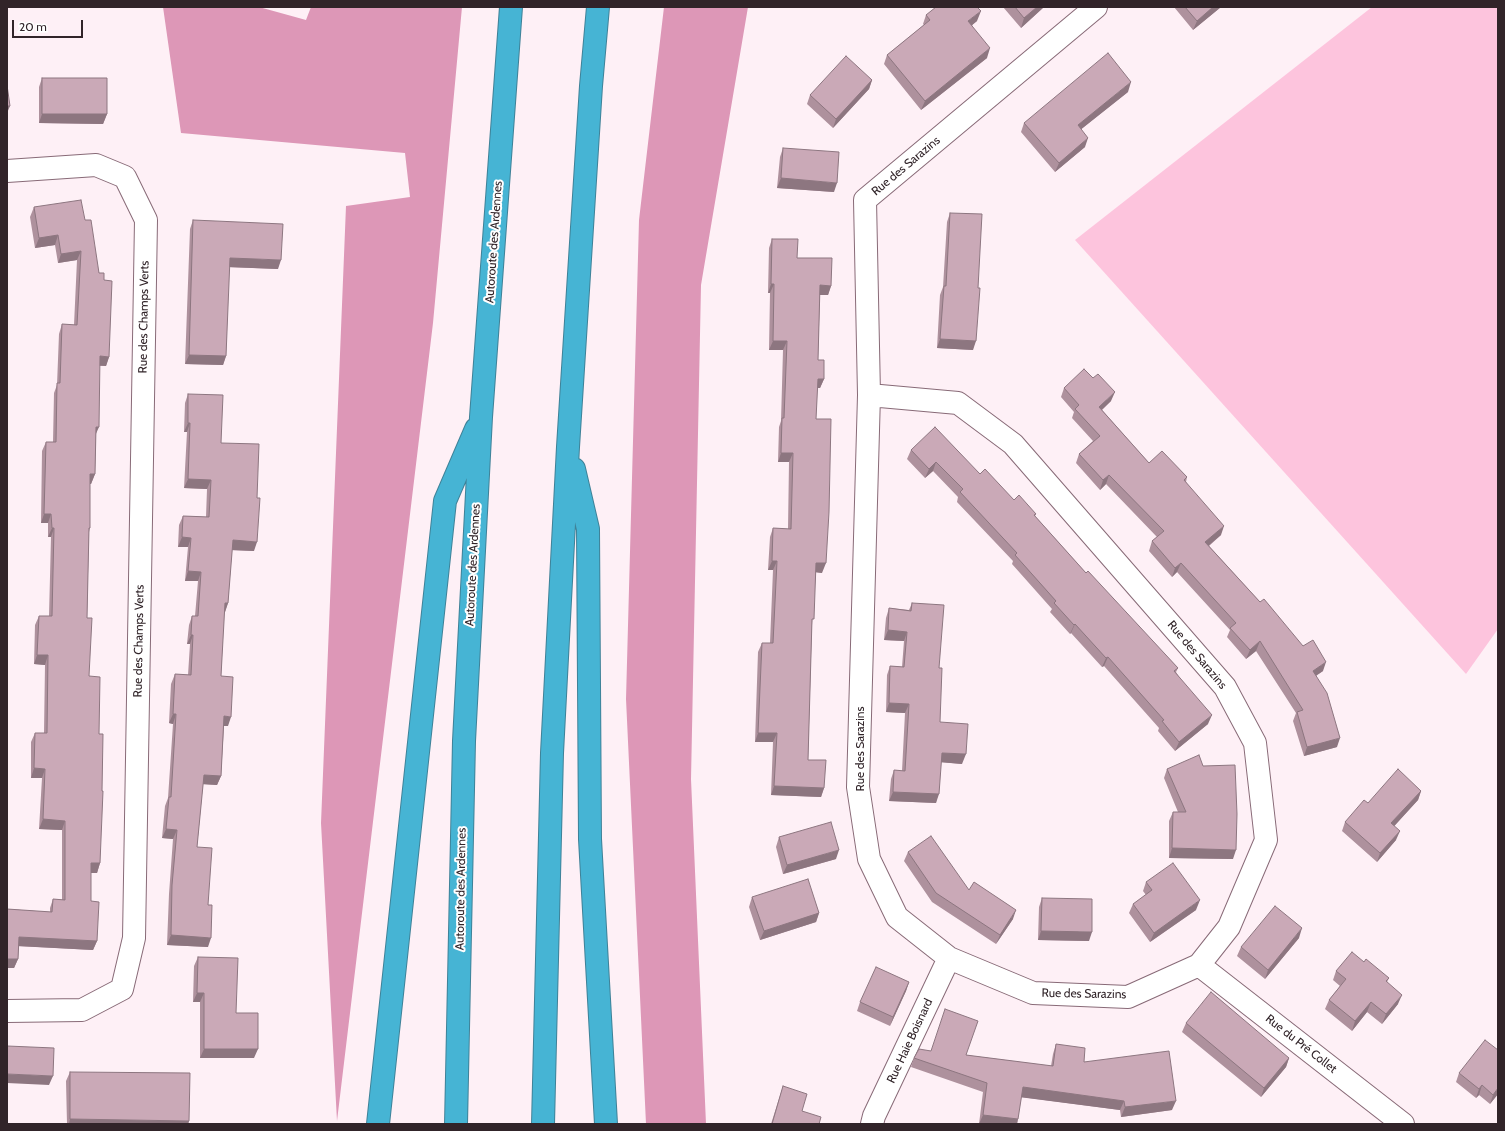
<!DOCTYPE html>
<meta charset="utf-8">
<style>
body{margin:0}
#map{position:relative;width:1505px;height:1131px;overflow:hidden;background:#fef0f6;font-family:Cabin,sans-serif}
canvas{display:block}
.frame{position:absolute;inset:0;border:8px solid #312429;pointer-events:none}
.scale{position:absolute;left:12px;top:20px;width:71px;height:18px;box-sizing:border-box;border:2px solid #312429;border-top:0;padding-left:5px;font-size:12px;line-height:14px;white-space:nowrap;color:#312429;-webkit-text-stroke:3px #fff;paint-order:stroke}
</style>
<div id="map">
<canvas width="1505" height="1131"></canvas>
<div class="frame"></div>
<div class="scale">20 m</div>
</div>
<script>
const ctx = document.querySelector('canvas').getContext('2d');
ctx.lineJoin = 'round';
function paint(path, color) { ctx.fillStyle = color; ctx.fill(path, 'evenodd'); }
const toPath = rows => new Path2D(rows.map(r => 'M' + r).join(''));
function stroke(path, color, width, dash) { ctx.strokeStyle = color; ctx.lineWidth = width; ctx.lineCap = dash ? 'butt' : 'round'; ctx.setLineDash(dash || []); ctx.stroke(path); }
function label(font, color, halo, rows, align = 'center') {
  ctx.font = font + ' Cabin,sans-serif'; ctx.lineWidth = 4; ctx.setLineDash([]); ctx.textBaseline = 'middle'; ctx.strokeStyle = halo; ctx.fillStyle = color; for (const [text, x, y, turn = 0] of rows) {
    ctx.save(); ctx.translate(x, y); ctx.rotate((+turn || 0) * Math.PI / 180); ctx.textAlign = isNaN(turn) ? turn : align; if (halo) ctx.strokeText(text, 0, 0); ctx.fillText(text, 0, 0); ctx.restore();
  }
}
paint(toPath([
 [1372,7,1498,7,1498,629,1466,674,1075,240]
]), '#fdc4dd');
paint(toPath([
 [163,7,259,7,306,20,311,7,462,7,433,323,337,1121,321,823,346,206,410,197,405,153,181,133],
 [664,7,748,7,701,285,691,779,706,1124,646,1124,626,699,639,220]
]), '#dd97b7');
const minor = toPath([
 [7,171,96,165,125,177,146,220,134,938,122,989,82,1010,7,1011],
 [869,395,958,403,1013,444,1225,687,1255,743,1266,840,1229,927,1199,965,1128,997,1033,993,949,958,897,917,869,859,858,787,869,395,865,200,1096,7],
 [1199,965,1403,1124],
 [872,1124,874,1116,949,958]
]);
const highway = toPath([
 [574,469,588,529,590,839,606,1124],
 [378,1124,445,501,476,429],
 [456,1124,464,741,481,417,511,7],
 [543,1124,552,753,568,447,591,86,598,7]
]);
stroke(minor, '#886a77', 24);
stroke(highway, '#3f8298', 24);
stroke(minor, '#fff', 22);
stroke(highway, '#46b4d4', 22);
paint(toPath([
 [1003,7,1044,7,1021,28],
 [1174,7,1221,7,1193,30],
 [926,15,977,21,972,25,987,58,921,110,884,64,887,55,924,25,923,24],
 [42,78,107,114,103,124,39,123,39,87],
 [872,80,869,89,833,128,807,104,810,95],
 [1128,92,1081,129,1085,147,1055,172,1021,132,1024,123],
 [783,148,834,192,777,188,780,157],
 [34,207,85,220,99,273,104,280,109,357,106,366,99,366,96,435,95,474,91,484,90,484,90,528,89,532,87,618,89,676,99,734,100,863,97,873,91,873,91,901,97,941,93,950,19,946,18,959,14,968,7,968,7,909,50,912,50,908,53,899,62,900,62,830,39,829,42,778,31,778,31,742,35,733,44,733,45,665,34,664,35,625,39,616,49,616,51,537,48,537,48,523,41,523,42,451,46,442,53,442,54,393,57,385,59,334,62,324,74,325,77,260,58,263,55,245,35,248,30,217],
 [950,213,978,288,973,350,937,348,940,295,943,287,947,222],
 [193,220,278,269,229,267,226,356,223,365,185,364,190,229],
 [772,239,797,258,831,286,828,295,820,295,818,360,824,379,820,388,817,388,816,419,822,573,816,572,812,625,808,760,824,788,821,797,771,795,773,742,755,742,758,652,762,643,770,643,773,570,768,570,770,537,773,528,788,529,789,462,778,462,779,427,781,421,783,350,769,350,770,293,768,293,769,248],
 [1064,388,1111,401,1102,410,1149,463,1187,477,1186,482,1221,535,1209,546,1323,671,1316,676,1337,747,1304,756,1293,721,1296,713,1256,651,1246,659,1227,637,1230,630,1177,572,1172,577,1149,551,1152,541,1157,537,1106,484,1100,490,1076,463,1079,454,1093,441,1072,418,1074,412,1061,397],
 [188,394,221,443,254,551,232,550,228,603,225,612,224,612,221,676,228,726,224,726,221,776,217,785,203,784,197,847,208,905,208,947,167,945,169,894,173,839,162,838,165,806,168,798,173,724,169,723,171,684,175,674,188,675,190,644,187,644,189,625,192,616,195,616,198,581,185,581,188,547,178,547,179,525,183,516,206,517,207,489,184,488,187,432,184,432,185,403],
 [911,450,980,474,1014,500,1036,514,1035,516,1086,573,1178,668,1176,672,1208,724,1175,751,1158,731,1159,728,1104,666,1102,667,1071,633,1070,634,1050,612,1052,609,1012,564,1013,561,957,502,958,497,933,471,925,478,907,459],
 [912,603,939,668,940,722,962,764,941,762,936,803,889,801,891,779,894,770,902,771,905,713,886,712,887,675,890,666,902,667,904,641,884,640,886,618,889,608,909,610],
 [1203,766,1233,859,1169,858,1169,821,1173,812,1178,812,1164,778,1167,769],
 [1421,791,1418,800,1394,826,1396,840,1377,862,1342,831,1345,822,1368,803],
 [779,837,836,859,783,874,776,847],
 [908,852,969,890,1013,919,996,944,932,902,904,861],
 [1146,882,1196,910,1150,942,1129,913,1133,904,1146,895,1143,891],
 [752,897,819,913,816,922,760,940,749,907],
 [1042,898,1089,941,1038,940,1039,907],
 [1299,938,1265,979,1237,956,1241,947],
 [198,957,236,1013,254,1058,200,1058,200,1002,193,1002,194,966],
 [1364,962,1389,978,1387,982,1398,1004,1382,1024,1367,1012,1352,1031,1325,1009,1329,1000,1340,986,1333,980,1336,971],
 [909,982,906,991,890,1026,857,1011,860,1002],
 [1186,1023,1289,1058,1286,1067,1261,1097,1182,1032],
 [1056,1044,1084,1062,1172,1110,1121,1117,1120,1110,1021,1097,1017,1124,979,1124,983,1092,911,1067,914,1058,966,1055,1051,1066,1053,1054],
 [70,1072,189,1121,188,1124,67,1124,66,1081],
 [1459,1073,1498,1094,1490,1104,1479,1095,1476,1098,1456,1082],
 [783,1086,802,1111,819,1124,771,1124]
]), '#ae919d');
paint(toPath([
 [1037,7,1044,7,1021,28,1024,18],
 [1213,7,1221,7,1193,30,1197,21],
 [981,11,977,21,965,31,968,21],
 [990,48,987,58,921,110,925,101],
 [872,80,869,89,833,128,836,119],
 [1131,82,1128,92,1074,135,1078,125],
 [7,106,10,106,7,113],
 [42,114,107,114,103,124,39,123],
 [1088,138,1085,147,1055,172,1059,163],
 [781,178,837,183,834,192,777,188],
 [58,235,55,245,35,248,39,238],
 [81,251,77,260,58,263,61,254],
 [230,258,281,260,278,269,226,267],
 [771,284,774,284,770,293,768,293],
 [820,285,831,286,828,295,816,295],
 [940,339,976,341,973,350,937,348],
 [773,341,787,341,783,350,769,350],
 [189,355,226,356,223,365,185,364],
 [100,356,109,357,106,366,96,365],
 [818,379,824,379,820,388,814,388],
 [1115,392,1111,401,1095,416,1099,407],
 [188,423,190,423,187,432,184,432],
 [96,427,99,427,95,436],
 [781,453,793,453,789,462,778,462],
 [936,462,933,471,925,478,929,469],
 [90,474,95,474,91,484,87,484],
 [1109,475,1106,484,1100,490,1103,480],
 [188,479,211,480,207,489,184,488],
 [44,514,51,514,48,523,41,523],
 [1224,526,1221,535,1202,551,1205,542],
 [52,528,54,528,51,537,48,537],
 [182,537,191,538,188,547,178,547],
 [233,540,257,542,254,551,230,550],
 [772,561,777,561,773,570,768,570],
 [816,563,826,563,822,573,813,572],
 [1181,563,1177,572,1172,577,1175,568],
 [188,571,201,572,198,581,185,581],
 [225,603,228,603,225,612,222,612],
 [1075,624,1071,633,1070,634,1074,625],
 [888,630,907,632,904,641,884,640],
 [191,635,193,635,190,644,187,644],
 [1260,641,1256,651,1246,659,1250,650],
 [37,655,48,655,45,665,34,664],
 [1108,657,1104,666,1102,667,1106,658],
 [1326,662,1323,671,1309,680,1313,671],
 [889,703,909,704,905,713,886,712],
 [173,714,176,714,173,724,169,723],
 [1212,715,1208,724,1175,751,1179,742],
 [224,716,231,717,228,726,221,726],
 [758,733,777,733,773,742,755,742],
 [1340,738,1337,747,1304,756,1307,747],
 [942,753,966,754,962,764,938,762],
 [34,768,45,769,42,778,31,778],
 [204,775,221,776,217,785,200,784],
 [774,786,824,788,821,797,771,795],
 [1421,791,1418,800,1388,833,1391,823],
 [893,792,939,794,936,803,889,801],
 [43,819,65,821,62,830,39,829],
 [166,829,177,830,173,839,162,838],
 [1400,831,1396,840,1377,862,1380,853],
 [1172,848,1236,850,1233,859,1169,858],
 [839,850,836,859,783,874,787,865],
 [91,863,100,863,97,873,88,873],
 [1200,900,1196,910,1150,942,1154,933],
 [1016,910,1013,919,996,944,1000,935],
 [819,913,816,922,760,940,764,931],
 [1302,928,1299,938,1265,979,1268,970],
 [1041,931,1092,932,1089,941,1038,940],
 [171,935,211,938,208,947,167,945],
 [19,937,97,941,93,950,16,946],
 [7,959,18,959,14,968,7,968],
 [909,982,906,991,890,1026,893,1017],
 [197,993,204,993,200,1002,193,1002],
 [1402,995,1398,1004,1382,1024,1386,1014],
 [1371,1002,1367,1012,1352,1031,1355,1021],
 [204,1049,258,1049,254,1058,200,1058],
 [1289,1058,1286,1067,1261,1097,1264,1088],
 [7,1074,53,1076,49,1085,7,1083],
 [1482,1085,1479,1095,1476,1098,1479,1089],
 [1023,1087,1124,1101,1120,1110,1019,1097],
 [1498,1088,1498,1094,1490,1104,1493,1095],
 [1176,1101,1172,1110,1121,1117,1125,1107],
 [983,1115,1018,1119,1017,1124,979,1124],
 [70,1119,189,1121,188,1124,69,1124]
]), '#8d7680');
const building = toPath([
 [936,7,977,7,981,11,968,21,990,48,925,101,887,55,930,20,926,15,936,7],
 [1015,7,1037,7,1024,18,1015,7],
 [1185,7,1213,7,1197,21,1185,7],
 [1108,53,1131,82,1078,125,1088,138,1059,163,1024,123,1108,53],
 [846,56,872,80,836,119,810,95,846,56],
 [42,78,107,78,107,114,42,114,42,78],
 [7,85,10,106,7,106,7,85],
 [783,148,839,152,837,183,781,178,783,148],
 [81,200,85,220,91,220,99,273,104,273,104,280,112,281,109,357,100,356,99,427,96,427,95,474,90,474,90,528,89,528,87,618,92,618,89,676,100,677,99,734,103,734,102,791,103,791,100,863,91,863,91,901,99,902,97,941,19,937,18,959,7,959,7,909,52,912,53,899,65,900,65,821,43,819,45,769,34,768,35,733,47,733,48,655,37,655,39,616,52,616,54,528,52,528,51,514,44,514,46,442,56,442,57,383,60,383,62,324,77,325,81,251,61,254,58,235,39,238,34,207,81,200],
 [950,213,982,214,978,288,980,288,976,341,940,339,944,286,946,286,950,213],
 [193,220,283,224,281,260,230,258,226,356,189,355,193,220],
 [772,239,798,239,797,258,832,258,831,286,820,285,818,360,824,360,824,379,818,379,816,419,831,419,829,512,826,563,816,563,814,619,812,619,808,760,826,760,824,788,774,786,777,733,758,733,762,643,773,643,777,561,772,561,773,528,791,529,793,453,781,453,782,418,784,418,787,341,773,341,774,284,771,284,772,239],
 [1084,369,1093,378,1098,374,1115,392,1099,407,1149,463,1162,451,1187,477,1184,480,1224,526,1205,542,1260,602,1264,599,1303,646,1313,640,1326,662,1313,671,1327,693,1340,738,1307,747,1297,712,1303,710,1260,641,1250,650,1230,628,1236,623,1181,563,1175,568,1152,541,1164,531,1109,475,1103,480,1079,454,1100,436,1075,409,1079,405,1064,388,1084,369],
 [188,394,223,395,221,443,259,444,257,498,260,498,257,542,233,540,228,603,225,603,221,676,233,677,231,717,224,716,221,776,204,775,197,847,212,848,208,905,212,905,211,938,171,935,172,885,177,830,166,829,169,797,171,797,176,714,173,714,175,674,191,675,193,635,191,635,192,616,198,616,201,572,188,571,191,538,182,537,183,516,209,517,211,480,188,479,190,423,188,423,188,394],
 [935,427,980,474,985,469,1014,500,1019,495,1036,514,1034,515,1086,573,1088,571,1178,668,1174,671,1212,715,1179,742,1162,721,1164,720,1108,657,1106,658,1075,624,1074,625,1054,603,1056,601,1015,555,1017,553,960,492,963,489,936,462,929,469,911,450,935,427],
 [912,603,944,605,939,668,942,668,940,722,968,724,966,754,942,753,939,794,893,792,894,770,905,771,909,704,889,703,890,666,904,667,907,632,888,630,889,608,911,611,912,603],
 [1199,755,1203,766,1235,765,1237,814,1236,850,1172,848,1173,812,1186,812,1167,769,1199,755],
 [1398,769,1421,791,1391,823,1400,831,1380,853,1345,822,1364,800,1368,803,1398,769],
 [831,822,839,850,787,865,779,837,831,822],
 [931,836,969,890,974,882,1016,910,1000,935,936,893,908,852,931,836],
 [1173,863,1200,900,1154,933,1133,904,1152,890,1146,882,1173,863],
 [808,879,819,913,764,931,752,897,808,879],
 [1042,898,1092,899,1092,932,1041,931,1042,898],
 [1275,906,1302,928,1268,970,1241,947,1275,906],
 [1352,952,1364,962,1366,959,1389,978,1386,981,1402,995,1386,1014,1371,1002,1355,1021,1329,1000,1346,979,1336,971,1352,952],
 [198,957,238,958,236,1013,258,1013,258,1049,204,1049,204,993,197,993,198,957],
 [876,967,909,982,893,1017,860,1002,876,967],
 [1211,992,1289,1058,1264,1088,1186,1023,1211,992],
 [945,1009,978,1021,966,1055,1053,1066,1056,1044,1085,1048,1084,1062,1169,1051,1176,1101,1125,1107,1124,1101,1023,1087,1018,1119,983,1115,987,1083,914,1058,919,1049,931,1051,945,1009],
 [1485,1040,1498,1050,1498,1088,1493,1095,1482,1085,1479,1089,1459,1073,1485,1040],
 [7,1046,54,1048,53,1076,7,1074,7,1046],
 [70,1072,190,1073,189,1121,70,1119,70,1072],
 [783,1086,807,1094,802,1111,821,1117,819,1124,772,1124,783,1086]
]);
paint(building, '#caa9b7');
stroke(building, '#8d7680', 1);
label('12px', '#312429', '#fff', [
 ["Rue des Sarazins",906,166,-40],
 ["Autoroute des Ardennes",494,242,-86],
 ["Rue des Champs Verts",144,317,-89],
 ["Autoroute des Ardennes",473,565,-87],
 ["Rue des Champs Verts",139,641,-89],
 ["Rue des Sarazins",1197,655,50],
 ["Rue des Sarazins",860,749,-90],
 ["Autoroute des Ardennes",461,889,-89],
 ["Rue des Sarazins",1084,994,1],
 ["Rue Haie Boisnard",910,1041,-65],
 ["Rue du Pré Collet",1301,1044,38]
]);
</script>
